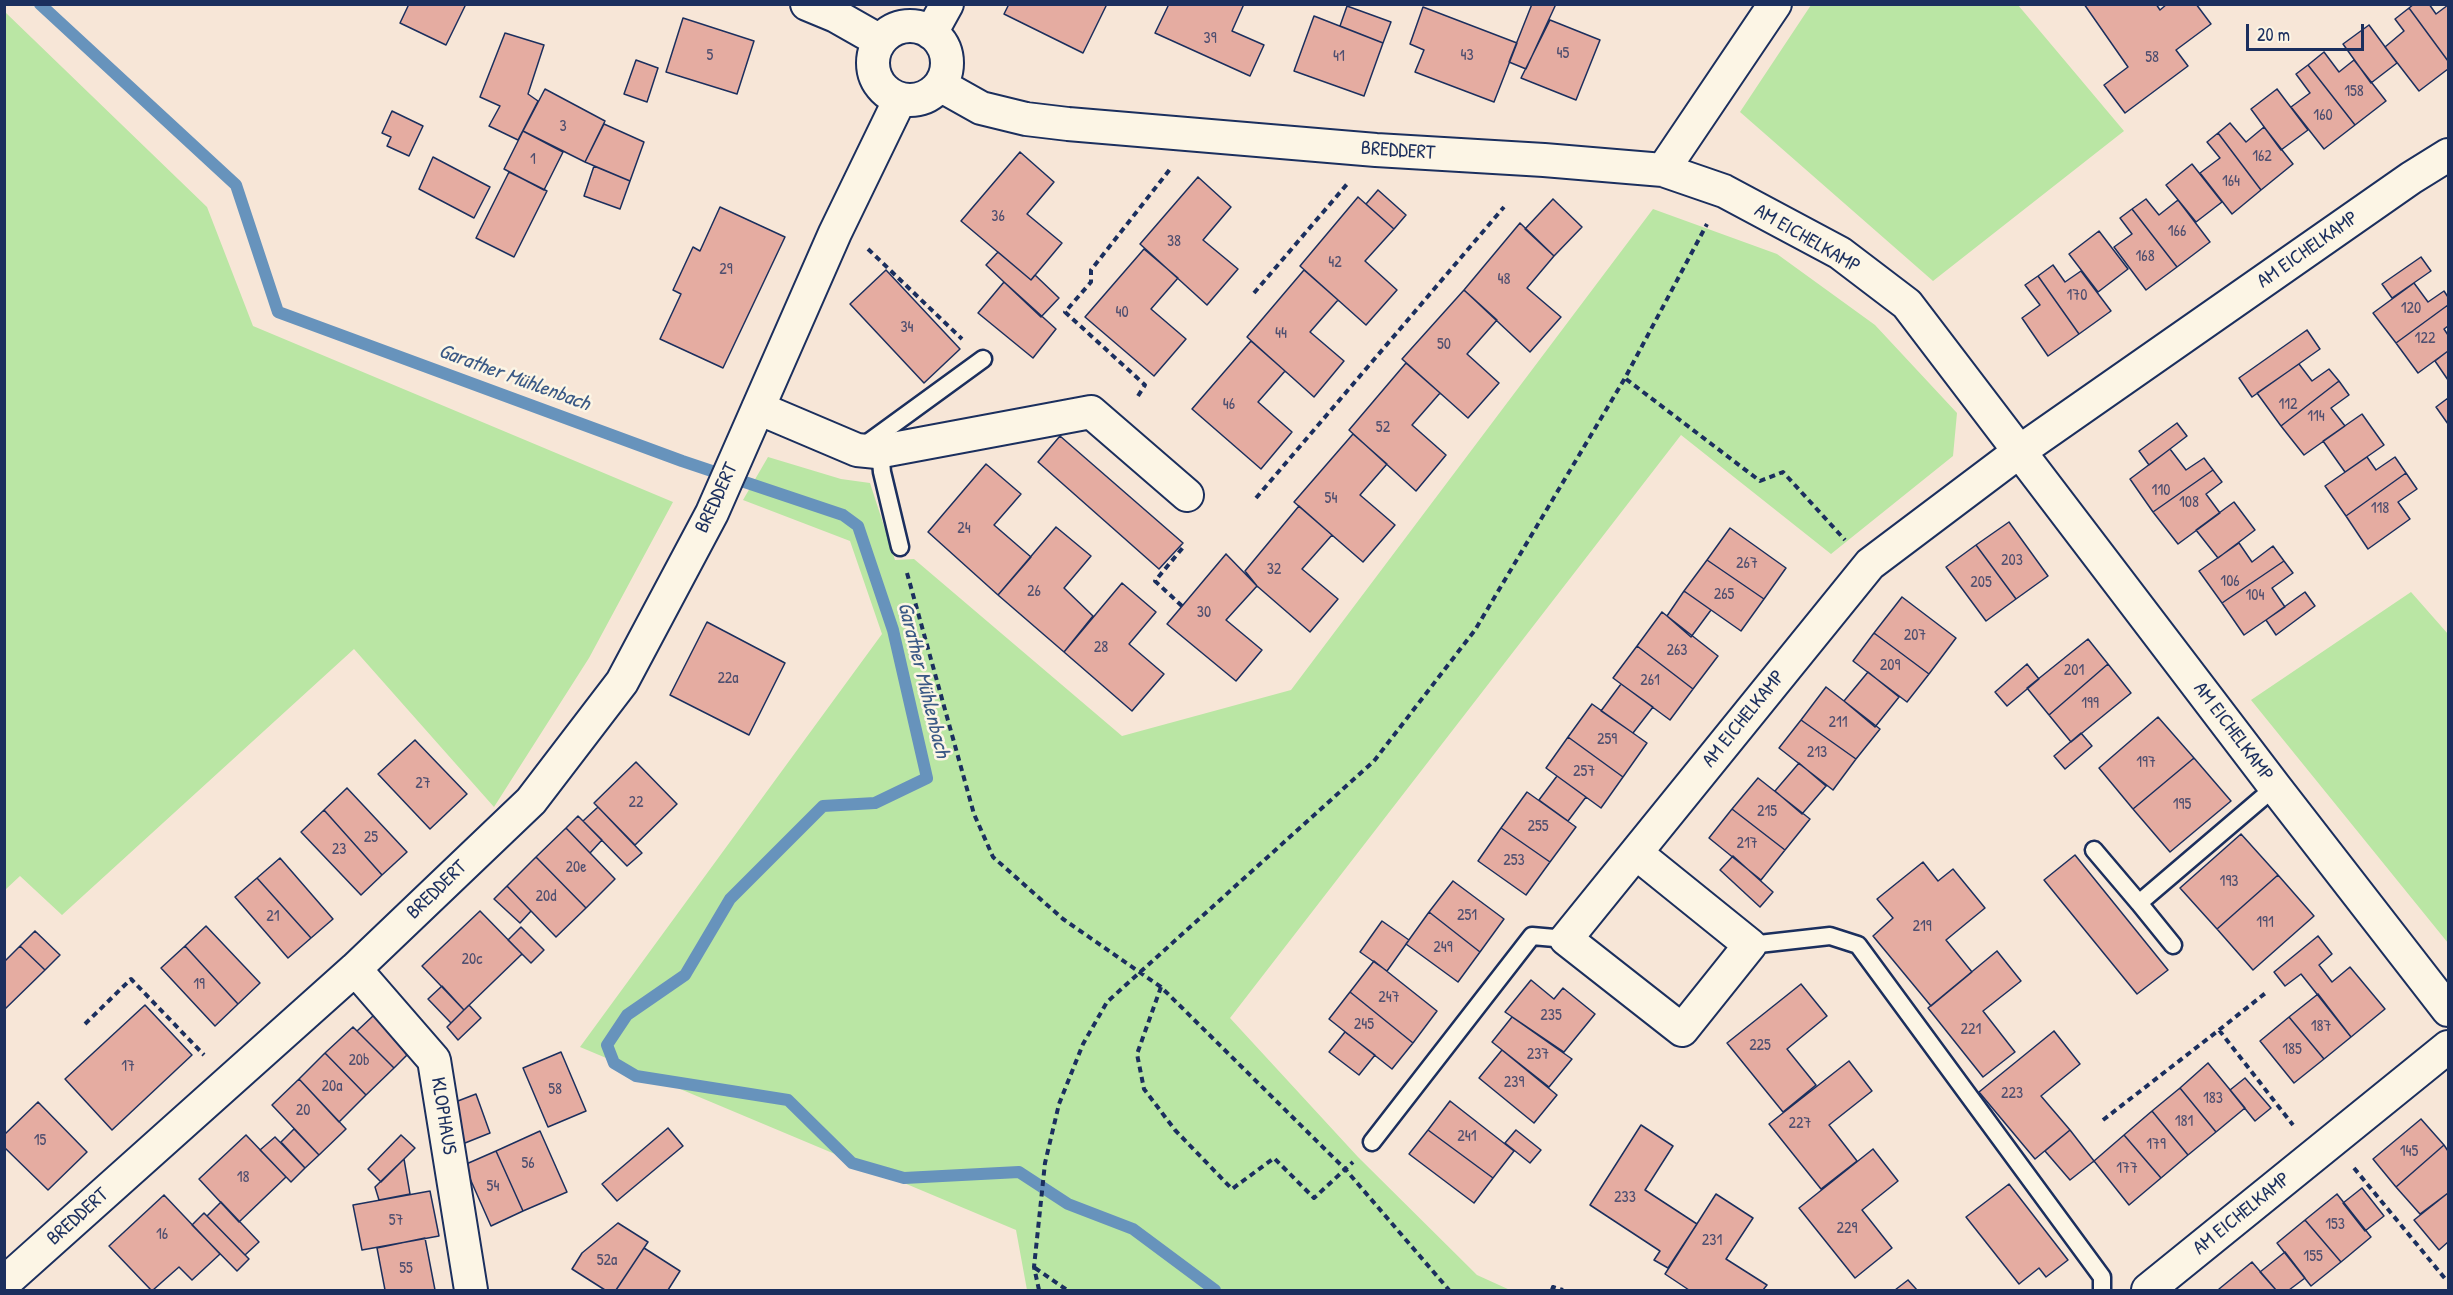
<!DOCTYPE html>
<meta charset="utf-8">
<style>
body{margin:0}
#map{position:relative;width:2453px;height:1295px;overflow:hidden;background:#f7e6d7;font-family:"Patrick Hand",sans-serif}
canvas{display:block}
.frame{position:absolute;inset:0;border:6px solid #1b2f5e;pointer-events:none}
.scale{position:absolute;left:2246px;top:24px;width:118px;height:27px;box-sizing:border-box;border:3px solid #1b2f5e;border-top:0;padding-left:8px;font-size:18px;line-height:21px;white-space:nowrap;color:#1b2f5e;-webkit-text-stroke:4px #fcf5e5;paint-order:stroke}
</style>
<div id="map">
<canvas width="2453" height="1295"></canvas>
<div class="frame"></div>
<div class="scale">20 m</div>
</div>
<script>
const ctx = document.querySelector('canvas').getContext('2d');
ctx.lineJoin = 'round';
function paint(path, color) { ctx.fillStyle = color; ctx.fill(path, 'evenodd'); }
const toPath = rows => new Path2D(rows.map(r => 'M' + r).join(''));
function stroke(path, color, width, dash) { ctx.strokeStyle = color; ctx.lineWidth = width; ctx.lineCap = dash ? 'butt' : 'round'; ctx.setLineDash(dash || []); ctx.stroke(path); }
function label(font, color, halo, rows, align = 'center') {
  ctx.font = font + ' "Patrick Hand",sans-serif'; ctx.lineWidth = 5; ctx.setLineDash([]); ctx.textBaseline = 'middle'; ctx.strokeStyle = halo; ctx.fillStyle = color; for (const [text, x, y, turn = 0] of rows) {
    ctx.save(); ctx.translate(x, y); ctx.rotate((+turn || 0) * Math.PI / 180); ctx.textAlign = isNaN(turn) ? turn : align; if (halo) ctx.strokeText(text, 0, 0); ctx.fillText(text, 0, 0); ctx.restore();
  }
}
paint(toPath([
 [1811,5,2018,5,2124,131,1933,281,1740,112],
 [5,12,207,207,253,326,673,502,589,658,494,807,354,649,62,915,20,876,5,890],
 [1653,209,1777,254,1875,325,1957,413,1953,456,1831,554,1681,435,1230,1018,1358,1157,1477,1275,1510,1290,1027,1290,1016,1230,580,1047,882,634,850,541,743,500,768,457,841,479,870,483,895,560,914,559,1122,736,1291,690],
 [2411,592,2448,634,2448,943,2251,700]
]), '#bae6a4');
stroke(toPath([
 [40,4,236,185,278,312,682,461,843,515,858,526,893,630,927,778,875,803,823,806,730,899,685,975,627,1015,607,1045,614,1063,636,1076,788,1100,852,1163,904,1178,1019,1172,1068,1204,1133,1229,1215,1290]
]), '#6793bc', 12);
const building = toPath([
 [409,4,466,4,446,45,400,23,409,4],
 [1009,4,1107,4,1083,53,1004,14,1009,4],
 [1169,4,1244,4,1232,31,1264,45,1250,76,1155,33,1169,4],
 [1532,4,1556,4,1526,69,1509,62,1532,4],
 [2084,4,2156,4,2160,10,2167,4,2196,4,2211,24,2176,50,2188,66,2125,113,2104,85,2128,67,2084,4],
 [2414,4,2429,4,2436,14,2448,5,2448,61,2409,8,2414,4],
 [1347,6,1391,22,1383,43,1340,26,1347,6],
 [1423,7,1517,43,1494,102,1415,72,1424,50,1410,44,1423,7],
 [2409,8,2448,61,2448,69,2419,91,2385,47,2404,31,2395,19,2409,8],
 [1314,16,1383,43,1364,96,1294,71,1314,16],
 [683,18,754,41,737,94,666,72,683,18],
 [1550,20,1600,40,1576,100,1521,78,1550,20],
 [2369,25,2397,63,2371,83,2343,44,2369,25],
 [505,33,544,45,528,94,538,101,518,140,489,126,500,106,480,97,505,33],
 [2324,52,2339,72,2354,60,2386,101,2355,125,2308,65,2324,52],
 [636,60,658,68,647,102,624,94,636,60],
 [2308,65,2355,125,2324,149,2291,107,2310,93,2296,74,2308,65],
 [545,89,605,121,585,162,523,131,545,89],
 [2277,89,2308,130,2281,150,2251,109,2277,89],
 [392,111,423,126,409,156,387,146,391,137,382,133,392,111],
 [2230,123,2246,142,2264,127,2293,164,2261,190,2218,133,2230,123],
 [604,124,644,142,630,181,585,162,604,124],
 [523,131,563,152,544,190,504,169,523,131],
 [2218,133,2261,190,2232,214,2200,173,2220,158,2207,142,2218,133],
 [1020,152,1054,182,1027,214,1062,243,1031,280,961,221,1020,152],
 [433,157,490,187,474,218,419,189,433,157],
 [2192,164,2222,202,2196,222,2166,185,2192,164],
 [594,166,630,181,620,209,584,196,594,166],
 [509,172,547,191,514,257,476,238,509,172],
 [1198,177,1231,207,1203,240,1238,269,1207,305,1140,244,1198,177],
 [1378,190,1406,215,1394,229,1366,204,1378,190],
 [1358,197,1394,229,1365,261,1397,290,1366,325,1300,266,1358,197],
 [1553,199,1582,227,1554,256,1525,229,1553,199],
 [2146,199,2159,215,2178,200,2210,242,2177,267,2132,209,2146,199],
 [720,207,785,237,723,368,660,339,681,294,673,290,693,247,700,251,720,207],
 [2132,209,2177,267,2146,290,2114,247,2132,234,2120,218,2132,209],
 [1520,223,1554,256,1527,288,1561,317,1530,352,1464,290,1520,223],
 [2099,231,2128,269,2098,292,2069,254,2099,231],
 [1144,249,1178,278,1151,309,1186,339,1154,376,1085,317,1144,249],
 [998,252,1031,280,1035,275,1059,298,1041,317,986,265,998,252],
 [2421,257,2431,271,2392,298,2382,284,2421,257],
 [2053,265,2065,282,2081,271,2111,311,2079,334,2038,276,2053,265],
 [886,270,960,349,924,383,850,304,886,270],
 [1304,270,1338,300,1310,332,1344,361,1314,397,1247,337,1304,270],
 [2038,276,2079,334,2048,356,2022,318,2040,305,2025,285,2038,276],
 [1004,282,1056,329,1033,358,978,313,1004,282],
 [2414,283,2428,302,2444,291,2448,297,2448,305,2396,343,2373,313,2414,283],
 [1464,290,1497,320,1467,354,1499,383,1468,418,1402,359,1464,290],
 [2448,305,2448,326,2444,329,2448,335,2448,351,2418,373,2396,343,2448,305],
 [2307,330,2320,349,2252,397,2239,378,2307,330],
 [1251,341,1285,371,1258,402,1292,432,1261,469,1192,409,1251,341],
 [2448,351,2448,380,2435,361,2448,351],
 [1406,363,1440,393,1412,425,1446,455,1416,491,1349,430,1406,363],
 [2299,364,2312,381,2329,369,2339,381,2281,426,2257,393,2299,364],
 [2339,381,2349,395,2331,408,2345,426,2304,455,2281,426,2339,381],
 [2448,398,2448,424,2436,407,2448,398],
 [2362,414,2384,445,2345,472,2323,441,2362,414],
 [2177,423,2187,436,2149,465,2139,451,2177,423],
 [1353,434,1387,464,1360,495,1395,525,1363,562,1294,502,1353,434],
 [1060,436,1183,543,1159,569,1038,462,1060,436],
 [2170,449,2186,470,2204,458,2213,470,2153,512,2130,479,2170,449],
 [2367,457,2376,470,2395,457,2406,473,2346,516,2325,486,2367,457],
 [986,464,1021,494,994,525,1031,557,998,595,928,532,986,464],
 [2213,470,2222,482,2206,494,2220,513,2178,544,2153,512,2213,470],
 [2406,473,2417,489,2398,502,2410,519,2368,549,2346,516,2406,473],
 [2234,502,2255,530,2218,558,2196,530,2234,502],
 [1299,506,1332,535,1302,569,1338,599,1310,632,1257,586,1245,571,1299,506],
 [2009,522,2048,576,2016,599,1976,545,2009,522],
 [1056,527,1091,556,1064,588,1093,616,1064,652,998,595,1056,527],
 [1730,528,1786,568,1764,599,1707,560,1730,528],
 [2239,543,2252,562,2273,546,2284,561,2222,603,2199,571,2239,543],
 [1976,545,2016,599,1986,621,1946,567,1976,545],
 [1226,554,1257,586,1226,620,1262,650,1236,681,1167,624,1226,554],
 [1707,560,1764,599,1741,631,1684,591,1707,560],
 [2284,561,2293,573,2272,588,2285,607,2244,635,2222,603,2284,561],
 [1122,583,1156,612,1129,644,1164,674,1132,711,1064,652,1122,583],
 [1684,591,1711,610,1691,637,1667,616,1684,591],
 [2305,592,2315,606,2276,635,2266,620,2305,592],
 [1902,597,1956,638,1929,674,1874,633,1902,597],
 [1662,612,1718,656,1693,689,1637,646,1662,612],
 [707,622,785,663,749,735,670,695,707,622],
 [1874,633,1929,674,1907,702,1853,661,1874,633],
 [2088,639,2108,664,2049,715,2027,688,2088,639],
 [1637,646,1693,689,1670,720,1613,678,1637,646],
 [2027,664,2039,679,2007,706,1995,692,2027,664],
 [2108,664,2131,693,2071,742,2049,715,2108,664],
 [1868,672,1899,697,1875,727,1844,701,1868,672],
 [1621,684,1653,707,1633,733,1601,711,1621,684],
 [1826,687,1880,729,1856,759,1801,720,1826,687],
 [1592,704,1647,743,1623,777,1568,737,1592,704],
 [2158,717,2194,758,2133,809,2099,768,2158,717],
 [1801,720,1856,759,1833,790,1779,748,1801,720],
 [2081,733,2092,746,2065,769,2054,756,2081,733],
 [1568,737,1623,777,1601,808,1546,768,1568,737],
 [415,740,467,794,430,829,378,774,415,740],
 [2194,758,2231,801,2170,852,2133,809,2194,758],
 [636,762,677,804,635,845,594,803,636,762],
 [1799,763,1826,786,1802,814,1775,791,1799,763],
 [1557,776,1586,797,1568,821,1539,800,1557,776],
 [1758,778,1810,819,1785,850,1732,809,1758,778],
 [347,788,407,852,382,875,324,810,347,788],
 [1527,792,1576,827,1550,862,1501,828,1527,792],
 [598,807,642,853,627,866,583,821,598,807],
 [1732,809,1785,850,1761,880,1709,838,1732,809],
 [324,810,382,875,361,895,301,832,324,810],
 [578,816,602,840,590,853,566,828,578,816],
 [566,828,615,879,586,908,536,857,566,828],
 [1501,828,1550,862,1526,895,1478,861,1501,828],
 [2241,834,2278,875,2217,929,2180,888,2241,834],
 [2075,855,2168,970,2137,994,2044,880,2075,855],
 [1733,856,1773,892,1760,907,1720,870,1733,856],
 [536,857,586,908,556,937,507,886,536,857],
 [280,858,333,919,311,938,257,878,280,858],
 [1923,862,1938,881,1953,869,1985,908,1946,940,1972,972,1931,1006,1873,936,1893,918,1877,899,1923,862],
 [2278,875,2314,916,2253,970,2217,929,2278,875],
 [257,878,311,938,288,958,235,897,257,878],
 [1453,881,1504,919,1480,952,1429,912,1453,881],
 [507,886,531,911,520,923,494,899,507,886],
 [480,911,522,954,464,1010,422,966,480,911],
 [1429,912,1480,952,1458,982,1406,944,1429,912],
 [1382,921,1409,940,1387,971,1360,952,1382,921],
 [206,926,260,983,238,1004,185,946,206,926],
 [521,927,544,950,531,963,508,940,521,927],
 [35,931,60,955,45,970,20,946,35,931],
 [2318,936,2332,954,2319,965,2332,982,2350,967,2385,1009,2351,1037,2301,974,2285,986,2274,972,2318,936],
 [20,946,45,970,4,1010,4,962,20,946],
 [185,946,238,1004,215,1026,161,968,185,946],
 [1997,951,2021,981,1983,1011,2015,1052,1983,1077,1928,1008,1997,951],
 [1374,961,1437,1011,1413,1043,1350,992,1374,961],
 [1531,980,1554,999,1563,988,1595,1014,1564,1052,1505,1012,1531,980],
 [1801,984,1827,1016,1787,1049,1816,1085,1783,1112,1727,1043,1801,984],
 [442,986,464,1010,451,1023,428,999,442,986],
 [1350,992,1413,1043,1392,1069,1329,1019,1350,992],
 [2318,994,2351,1037,2324,1059,2289,1017,2318,994],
 [145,1005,192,1055,112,1130,65,1079,145,1005],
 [469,1005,481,1018,458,1040,447,1027,469,1005],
 [374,1015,407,1055,394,1068,357,1031,374,1015],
 [1512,1017,1572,1059,1549,1087,1492,1042,1512,1017],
 [2289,1017,2324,1059,2294,1083,2260,1041,2289,1017],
 [353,1027,394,1068,366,1095,325,1053,353,1027],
 [2054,1031,2080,1064,2041,1096,2070,1130,2035,1159,1979,1092,2054,1031],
 [1345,1032,1375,1055,1359,1075,1329,1052,1345,1032],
 [1502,1050,1557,1095,1534,1123,1479,1078,1502,1050],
 [561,1052,586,1111,548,1127,523,1068,561,1052],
 [325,1053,366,1095,339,1122,299,1079,325,1053],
 [1849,1061,1872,1091,1829,1125,1857,1161,1821,1189,1769,1124,1849,1061],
 [2208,1063,2245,1108,2216,1132,2180,1088,2208,1063],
 [2245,1078,2271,1108,2255,1121,2230,1090,2245,1078],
 [299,1079,346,1129,319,1155,272,1105,299,1079],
 [2180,1088,2216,1132,2188,1155,2152,1111,2180,1088],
 [476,1094,490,1133,460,1145,445,1106,476,1094],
 [1450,1101,1514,1151,1493,1178,1428,1130,1450,1101],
 [38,1102,87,1152,48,1190,4,1147,4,1135,38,1102],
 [2152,1111,2188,1155,2161,1178,2124,1135,2152,1111],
 [2421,1119,2444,1145,2396,1187,2373,1159,2421,1119],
 [1641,1125,1673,1146,1645,1190,1697,1224,1668,1268,1654,1260,1660,1251,1590,1205,1641,1125],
 [668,1128,683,1146,617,1201,602,1184,668,1128],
 [294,1129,319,1155,305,1168,281,1142,294,1129],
 [1428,1130,1493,1178,1474,1203,1409,1154,1428,1130],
 [1516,1130,1541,1150,1530,1163,1505,1143,1516,1130],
 [2070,1130,2094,1161,2070,1180,2045,1151,2070,1130],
 [540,1131,567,1192,523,1211,496,1151,540,1131],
 [246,1135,286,1177,239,1222,199,1179,246,1135],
 [401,1135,415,1148,381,1182,368,1169,401,1135],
 [2124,1135,2161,1178,2129,1205,2094,1161,2124,1135],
 [275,1137,305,1168,291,1182,260,1150,275,1137],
 [2444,1145,2448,1151,2448,1193,2420,1214,2396,1187,2444,1145],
 [1873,1149,1898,1181,1862,1210,1892,1248,1855,1278,1799,1208,1873,1149],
 [496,1151,523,1211,491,1226,464,1165,496,1151],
 [404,1159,410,1194,379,1200,375,1187,404,1159],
 [2009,1184,2068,1260,2046,1277,2039,1268,2019,1284,1966,1217,2009,1184],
 [2362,1188,2384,1216,2365,1231,2343,1203,2362,1188],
 [430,1191,439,1236,362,1250,353,1205,430,1191],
 [2448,1193,2448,1242,2439,1250,2414,1220,2448,1193],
 [1716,1194,1753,1218,1726,1259,1767,1285,1763,1290,1689,1290,1665,1274,1716,1194],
 [2337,1194,2371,1237,2341,1262,2305,1220,2337,1194],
 [164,1195,220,1254,192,1280,179,1267,153,1290,151,1290,109,1246,164,1195],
 [221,1202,259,1242,245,1255,207,1216,221,1202],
 [204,1213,249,1259,237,1271,192,1225,204,1213],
 [2305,1220,2341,1262,2311,1286,2277,1243,2305,1220],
 [618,1223,648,1242,616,1290,605,1290,572,1269,582,1253,618,1223],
 [425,1238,435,1290,385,1290,377,1248,425,1238],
 [644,1248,680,1271,668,1290,616,1290,644,1248],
 [2285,1252,2305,1278,2289,1290,2276,1290,2260,1272,2285,1252],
 [2252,1262,2276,1290,2220,1290,2219,1289,2252,1262],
 [1908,1280,1917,1290,1895,1290,1908,1280]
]);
paint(building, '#e5aca1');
stroke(building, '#1b2f5e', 1.5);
const service = toPath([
 [858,450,983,359],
 [880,451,882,472,900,547],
 [2094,850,2139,903,2275,787],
 [2139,903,2173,945],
 [1750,945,1830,936,1858,945,2102,1277,2102,1290],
 [1372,1142,1532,936,1566,939]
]);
const minor = toPath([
 [807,4,836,16,880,41],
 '873 63a37 37 0 1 1 74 0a37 37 0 1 1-74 0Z',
 [931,33,947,4],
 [940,85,981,108,1026,119,1068,124,1376,150,1544,160,1663,170,1724,191,1840,253,1907,304,2275,787,2448,1010],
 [1663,170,1775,4],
 [758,408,857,450,877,452,1091,412,1187,495],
 [1636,853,1750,945,1682,1030,1566,939,1870,564,2020,451,2411,178,2448,155],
 [355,969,434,1060,471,1290],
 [4,1283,355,969,531,801,622,682,712,513,835,233,900,99],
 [2148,1290,2448,1047]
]);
stroke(service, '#1b2f5e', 21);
stroke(minor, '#1b2f5e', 36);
stroke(toPath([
 [868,249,962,339],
 [1254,293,1348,183],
 [1626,379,1760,481,1783,472,1845,540],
 [1138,396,1145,385,1065,312,1091,282,1091,270,1171,168],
 [1256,498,1504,207],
 [907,573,974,814,993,857,1063,919,1161,987,1346,1170,1449,1290],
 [1182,606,1155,581,1185,545],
 [1161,987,1137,1054,1144,1089,1175,1130,1232,1189,1274,1158,1314,1198,1353,1162],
 [85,1024,131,979,204,1055],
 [2219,1030,2268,991],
 [2103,1120,2219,1030,2293,1125],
 [2354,1168,2447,1281],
 [1035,1268,1067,1290],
 [1039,1290,1034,1267,1045,1163,1059,1104,1083,1044,1107,1002,1374,761,1475,630,1625,378,1707,224],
 [1552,1290,1553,1287,1563,1290]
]), '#1b2f5e', 4, [6, 4.5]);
stroke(service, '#fcf5e5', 16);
stroke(minor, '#fcf5e5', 32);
label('16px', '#4e4e6f', null, [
 ["39",1210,39],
 ["45",1563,54],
 ["5",710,56],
 ["43",1467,56],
 ["41",1339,57],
 ["58",2152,58],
 ["158",2354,92],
 ["160",2323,116],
 ["3",563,127],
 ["162",2262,157],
 ["1",533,160],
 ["164",2231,182],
 ["36",998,217],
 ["166",2177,232],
 ["38",1174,242],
 ["168",2145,257],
 ["42",1335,263],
 ["29",726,270],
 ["48",1504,280],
 ["170",2077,296],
 ["120",2411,309],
 ["40",1122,313],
 ["34",907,328],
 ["44",1281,334],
 ["122",2425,339],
 ["50",1444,345],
 ["46",1229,405],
 ["112",2288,405],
 ["114",2316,417],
 ["52",1383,428],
 ["110",2161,491],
 ["54",1331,499],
 ["108",2189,503],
 ["118",2380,509],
 ["24",964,529],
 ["203",2012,561],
 ["267",1747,564],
 ["32",1274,570],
 ["106",2230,582],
 ["205",1981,583],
 ["26",1034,592],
 ["265",1724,595],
 ["104",2255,596],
 ["30",1204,613],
 ["207",1915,636],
 ["28",1101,648],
 ["263",1677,651],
 ["209",1890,666],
 ["201",2074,671],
 ["22a",728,679],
 ["261",1650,681],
 ["199",2090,704],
 ["211",1838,723],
 ["259",1607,740],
 ["213",1817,753],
 ["197",2146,763],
 ["257",1584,772],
 ["27",423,784],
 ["22",636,803],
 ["195",2182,805],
 ["215",1767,812],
 ["255",1538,827],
 ["25",371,838],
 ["217",1747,844],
 ["23",339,850],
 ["253",1514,861],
 ["20e",576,868],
 ["193",2229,882],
 ["20d",546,897],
 ["251",1467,916],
 ["21",273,917],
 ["191",2265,923],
 ["219",1922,927],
 ["249",1443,948],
 ["20c",472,960],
 ["19",199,985],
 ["247",1389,998],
 ["235",1551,1016],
 ["245",1364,1025],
 ["187",2321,1027],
 ["221",1971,1030],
 ["225",1760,1046],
 ["185",2292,1050],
 ["237",1538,1055],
 ["20b",359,1061],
 ["17",128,1067],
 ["239",1514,1083],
 ["20a",332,1087],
 ["58",555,1090],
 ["223",2012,1094],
 ["183",2213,1099],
 ["20",303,1111],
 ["181",2184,1122],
 ["227",1800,1124],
 ["241",1467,1137],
 ["15",40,1141],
 ["179",2156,1145],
 ["145",2409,1152],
 ["56",528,1164],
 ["177",2127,1169],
 ["18",243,1178],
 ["54",493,1187],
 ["233",1625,1198],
 ["57",396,1221],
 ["153",2335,1225],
 ["229",1847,1229],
 ["16",162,1235],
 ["231",1712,1241],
 ["155",2313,1257],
 ["52a",607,1261],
 ["55",406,1269]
]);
label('20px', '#1b2f5e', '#fcf5e5', [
 ["BREDDERT",1398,151,4],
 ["AM EICHELKAMP",1807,239,30],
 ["AM EICHELKAMP",2308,250,-35],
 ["BREDDERT",717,498,-65],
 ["AM EICHELKAMP",1744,719,-51],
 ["AM EICHELKAMP",2233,732,53],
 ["BREDDERT",437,890,-44],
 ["KLOPHAUS",443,1116,81],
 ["AM EICHELKAMP",2242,1214,-39],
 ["BREDDERT",78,1217,-42]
]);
label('italic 21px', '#3a5985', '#fcf5e5', [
 ["Garather Mühlenbach",514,378,20],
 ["Garather Mühlenbach",923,680,76]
]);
</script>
